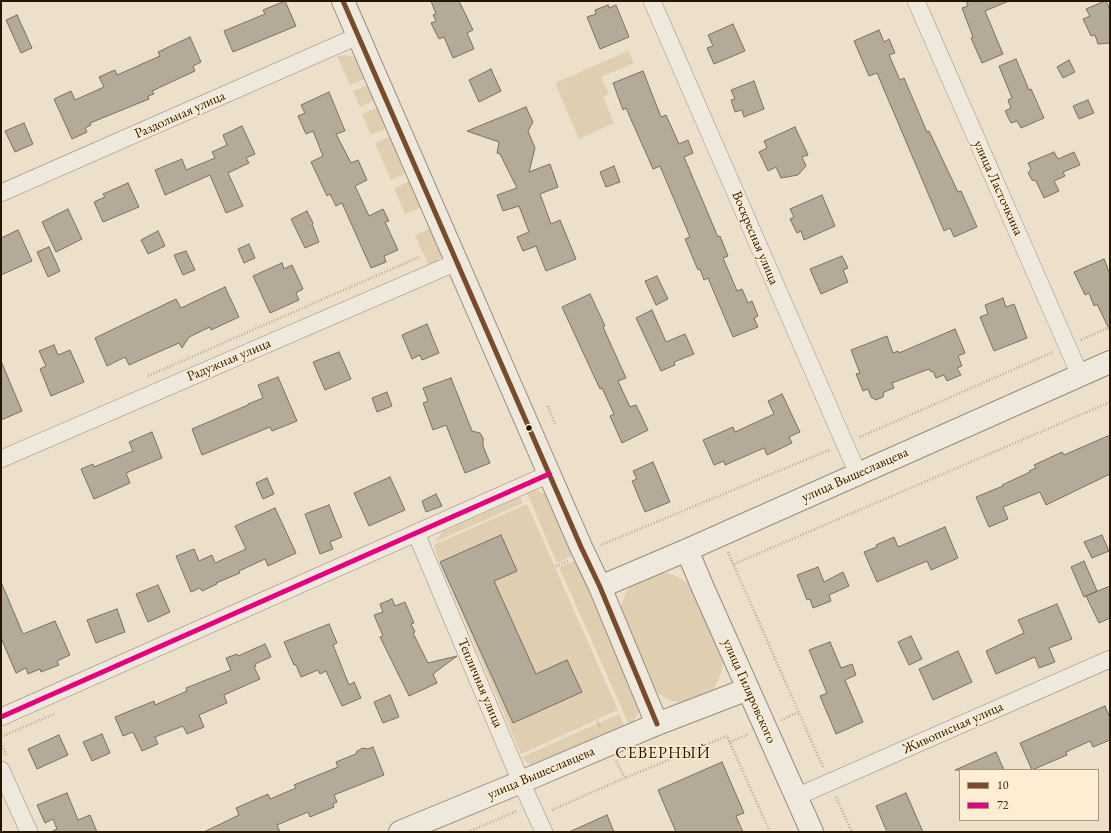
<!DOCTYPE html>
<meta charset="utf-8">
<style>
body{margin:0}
#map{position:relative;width:1111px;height:833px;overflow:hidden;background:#ece0ca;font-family:"EB Garamond",serif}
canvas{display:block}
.frame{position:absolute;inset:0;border:2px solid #271501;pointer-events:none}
.legend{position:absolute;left:959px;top:769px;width:140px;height:52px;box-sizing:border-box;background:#fcedd3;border:1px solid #a7977f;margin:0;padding:5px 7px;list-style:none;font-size:12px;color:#271501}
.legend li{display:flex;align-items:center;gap:8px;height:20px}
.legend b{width:20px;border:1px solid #a7977f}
</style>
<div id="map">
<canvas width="1111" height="833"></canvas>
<div class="frame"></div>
<ul class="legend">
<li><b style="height:5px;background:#7a4b2a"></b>10</li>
<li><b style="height:5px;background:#e5007d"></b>72</li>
</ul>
</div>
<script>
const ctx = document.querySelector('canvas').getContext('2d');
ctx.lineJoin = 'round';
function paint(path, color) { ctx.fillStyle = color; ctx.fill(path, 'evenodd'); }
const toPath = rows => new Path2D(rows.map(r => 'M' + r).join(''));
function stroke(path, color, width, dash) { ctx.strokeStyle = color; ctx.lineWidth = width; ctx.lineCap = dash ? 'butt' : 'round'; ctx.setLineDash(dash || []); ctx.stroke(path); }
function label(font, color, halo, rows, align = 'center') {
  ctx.font = font + ' "EB Garamond",serif'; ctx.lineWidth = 3; ctx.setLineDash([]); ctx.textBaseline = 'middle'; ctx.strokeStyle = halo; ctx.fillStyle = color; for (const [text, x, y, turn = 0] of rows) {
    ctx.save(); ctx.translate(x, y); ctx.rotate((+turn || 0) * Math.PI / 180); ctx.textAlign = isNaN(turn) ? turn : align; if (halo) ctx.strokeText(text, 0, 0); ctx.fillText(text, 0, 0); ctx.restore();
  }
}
paint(toPath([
 [628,51,634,63,601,77,609,94,603,97,614,123,579,139,555,83],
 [346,55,356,57,359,61,369,77,350,85,337,56],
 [371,84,378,99,360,107,353,91],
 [381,106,390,127,371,135,362,114],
 [393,135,409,172,391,180,375,143],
 [413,180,424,206,405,214,394,188],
 [434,227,442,253,437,264,430,268,415,235],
 [536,490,546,494,577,554,557,563,527,493],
 [520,497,523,503,435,542,442,532],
 [527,504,618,710,521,754,436,553,434,545],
 [579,559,640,710,633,722,630,727,559,567],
 [668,573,678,577,689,584,696,592,723,656,722,671,715,687,708,694,689,702,680,702,672,701,663,697,656,691,649,682,622,619,621,606,626,592,635,581,654,574],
 [619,714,626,730,537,766,531,765,523,759,522,757]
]), '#e0ceb0');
const building = toPath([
 [285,1,296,26,233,52,224,31,265,14,263,10,285,1],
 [431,1,459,1,473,30,467,33,474,49,453,58,444,37,439,39,431,23,436,21,433,15,436,14,431,1],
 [966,1,1009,1,985,11,1003,54,982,63,971,38,973,37,962,8,968,6,966,1],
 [1105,1,1106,1,1110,10,1110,43,1098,44,1095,35,1091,36,1083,19,1090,16,1086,9,1105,1],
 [608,5,609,8,616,5,629,37,600,49,587,17,596,14,595,10,608,5],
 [17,15,32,48,21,53,6,20,17,15],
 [733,24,745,51,714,64,707,48,713,46,708,35,733,24],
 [879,30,884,42,889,39,895,53,889,55,900,80,904,78,927,132,929,131,958,192,961,191,977,227,954,237,950,228,944,231,877,73,869,76,854,41,879,30],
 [190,37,201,62,193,66,195,71,152,91,154,94,148,96,149,99,90,123,91,125,85,128,87,132,72,139,54,99,71,91,75,100,104,87,99,77,115,70,117,75,160,56,158,52,190,37],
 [1016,59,1029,90,1031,89,1044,118,1021,128,1017,121,1011,123,1005,111,1011,108,1008,100,1012,98,999,66,1016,59],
 [1069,60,1075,72,1063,78,1057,67,1069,60],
 [491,69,501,91,479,102,469,80,491,69],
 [643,71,661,117,666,115,679,144,688,140,693,153,684,157,718,237,720,236,728,256,723,258,737,291,742,289,748,303,752,301,758,316,754,318,758,327,733,337,708,278,704,280,700,269,698,270,685,239,690,237,660,166,653,169,626,108,623,110,613,83,643,71],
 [754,81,764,109,744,117,742,110,735,112,731,100,735,99,731,90,754,81],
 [329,92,345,131,336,134,351,163,358,160,367,180,355,186,369,216,383,209,389,221,385,222,398,250,384,256,386,262,371,268,342,203,336,206,330,194,327,196,311,162,323,156,313,131,306,134,298,116,305,113,301,105,329,92],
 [1088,100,1094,113,1079,119,1073,106,1088,100],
 [526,107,533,122,528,131,535,148,529,172,550,164,558,187,540,194,551,224,560,220,576,259,546,271,536,246,523,251,517,237,529,232,519,206,503,211,497,195,517,188,500,154,497,153,499,142,467,131,526,107],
 [24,123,33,144,15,152,5,131,24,123],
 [242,126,255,154,246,158,249,163,228,173,243,206,226,213,210,175,165,195,155,170,182,159,186,170,215,158,212,152,227,145,223,135,242,126],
 [795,127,808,155,802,157,806,166,798,175,781,178,776,167,768,171,759,152,767,148,764,141,795,127],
 [1054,152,1058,159,1074,152,1080,165,1063,172,1065,176,1054,181,1059,191,1044,198,1036,181,1032,180,1028,173,1031,169,1028,163,1054,152],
 [614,166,620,182,606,187,600,172,614,166],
 [128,183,139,207,103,222,94,202,105,197,103,194,128,183],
 [822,195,835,226,804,240,801,231,797,233,790,219,794,217,790,209,822,195],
 [68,209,82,239,56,252,42,222,68,209],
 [307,211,313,223,312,224,319,242,305,248,291,219,307,211],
 [18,230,32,261,1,275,1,238,18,230],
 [158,231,165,246,148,254,141,240,158,231],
 [249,244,255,258,244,263,238,249,249,244],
 [49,247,60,271,48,277,37,252,49,247],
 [186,251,195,270,183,275,174,255,186,251],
 [842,256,848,268,843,270,848,282,821,294,810,269,842,256],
 [1104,259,1110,274,1110,331,1097,304,1094,306,1089,293,1085,295,1074,272,1104,259],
 [282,263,284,269,292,265,303,289,296,293,299,300,270,313,253,276,282,263],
 [657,276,668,299,656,305,645,281,657,276],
 [225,287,239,317,211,330,210,327,189,337,182,348,179,343,129,365,125,357,107,366,95,338,176,299,181,308,225,287],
 [590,294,605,326,603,327,626,378,618,381,630,407,636,405,648,430,622,443,610,416,614,414,602,388,600,389,562,307,590,294],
 [1003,298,1006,307,1014,304,1027,338,994,351,980,317,988,314,985,305,1003,298],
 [652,310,666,342,685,334,694,354,674,362,675,365,661,371,636,318,652,310],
 [427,324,439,353,422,360,420,355,412,359,402,335,427,324],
 [955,329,965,353,958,356,962,366,957,368,961,375,947,381,944,375,936,378,933,371,931,372,929,369,892,383,894,388,884,392,883,397,876,400,871,397,868,389,863,391,856,374,860,373,851,350,887,336,893,353,898,351,899,353,955,329],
 [54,345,58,355,70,350,84,382,51,396,40,369,46,366,39,351,54,345],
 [339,352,351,379,325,390,313,362,339,352],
 [1,361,22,411,1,420,1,361],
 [278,377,297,421,272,431,270,427,202,455,192,429,248,405,248,404,263,398,258,385,278,377],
 [451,378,472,431,480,433,483,438,483,446,490,463,465,473,446,425,433,430,423,403,428,401,423,388,451,378],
 [387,392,392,406,377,412,372,398,387,392],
 [782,394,800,432,789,437,792,443,767,455,764,448,725,465,724,461,714,465,703,440,733,427,735,432,774,414,768,401,782,394],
 [152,432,162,458,126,473,130,483,94,499,81,469,93,464,94,467,133,451,129,442,152,432],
 [1110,435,1110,474,1046,505,1040,492,1003,507,1008,519,989,527,976,497,1003,486,1002,485,1030,472,1029,471,1036,468,1034,465,1062,452,1064,455,1110,435],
 [653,462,670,502,645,512,632,481,637,479,633,471,653,462],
 [390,477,405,510,369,526,354,493,390,477],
 [267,478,274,494,263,499,256,483,267,478],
 [436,494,442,506,426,512,422,501,436,494],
 [329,505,342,537,330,542,333,549,320,554,305,514,329,505],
 [275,508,296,553,268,566,265,559,239,571,240,573,216,583,217,584,202,591,200,588,191,592,176,556,194,549,199,561,212,555,215,563,246,549,235,526,275,508],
 [945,527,958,558,931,570,927,561,877,582,864,552,877,547,876,545,894,537,898,547,945,527],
 [501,535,517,571,494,581,536,674,567,660,582,692,513,723,440,562,501,535],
 [1102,535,1109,551,1092,558,1084,542,1102,535],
 [1084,561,1097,591,1084,597,1071,567,1084,561],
 [818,567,824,582,843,572,849,586,829,595,831,601,813,608,810,599,807,600,797,575,818,567],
 [1,582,23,634,55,621,70,655,57,661,59,665,41,672,40,669,28,674,26,668,16,673,1,638,1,582],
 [158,585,170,612,148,622,136,594,158,585],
 [1110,586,1110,618,1099,623,1086,596,1110,586],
 [392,599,395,606,405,602,414,623,411,624,415,632,413,633,428,663,457,656,433,674,437,683,409,696,380,637,383,636,374,615,383,612,380,604,392,599],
 [1057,604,1072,639,1049,648,1055,662,1039,668,1035,657,996,674,986,651,1024,633,1018,620,1057,604],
 [117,609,125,632,96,643,87,620,117,609],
 [329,624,337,643,333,645,349,685,354,682,361,698,342,706,326,671,320,674,318,670,301,677,296,665,294,665,284,642,329,624],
 [911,636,922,659,909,665,898,642,911,636],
 [830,642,841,668,852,664,856,675,845,680,863,722,836,734,820,696,827,693,809,650,830,642],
 [265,644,271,657,255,664,256,666,254,667,260,679,224,695,227,703,199,715,204,727,187,734,183,726,155,737,158,744,142,751,133,732,123,736,115,717,154,701,155,705,187,691,186,688,231,670,226,658,237,654,238,656,265,644],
 [958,651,972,682,933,700,919,669,958,651],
 [390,695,399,717,383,723,374,702,390,695],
 [1105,706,1110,718,1110,740,1093,747,1090,741,1066,752,1067,755,1032,770,1020,743,1105,706],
 [102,734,110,753,92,761,83,742,102,734],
 [59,735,68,755,37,769,28,749,59,735],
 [373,747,384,775,334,795,337,802,333,804,334,807,310,817,308,812,277,825,280,832,204,832,239,815,236,808,268,794,270,799,296,788,294,785,338,767,336,762,356,754,357,751,363,748,368,749,373,747],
 [996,752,1004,770,955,770,996,752],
 [722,762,744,813,736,816,743,832,676,832,658,790,722,762],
 [67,793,78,820,90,815,97,832,51,832,57,829,53,819,45,823,37,805,67,793],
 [906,793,923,832,887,832,876,806,906,793],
 [607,815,614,832,569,832,607,815]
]);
paint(building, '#b3aa9a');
stroke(building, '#797062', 1);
const minor = toPath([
 [652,1,858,474],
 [916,1,1080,375],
 [1,193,358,36],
 [1,459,457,262],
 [416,533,521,782,544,832],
 [1,717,549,474],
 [1,770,29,832],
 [796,797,1110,659]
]);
const tertiary = toPath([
 [343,1,581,547,600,587,657,724],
 [687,550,703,588,812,832],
 [600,587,687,550,1110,362],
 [400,832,521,782,657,724,748,689]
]);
stroke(minor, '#958c7d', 18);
stroke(tertiary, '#958c7d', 24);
stroke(toPath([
 [1081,340,1110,327],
 [148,376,419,257],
 [548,406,555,424],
 [860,437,1053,352],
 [601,545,829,450],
 [728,552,823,767],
 [734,564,1110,402],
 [556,566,568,561],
 [781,720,799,712],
 [597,721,600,727],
 [1,737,54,714],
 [730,742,749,734],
 [1,743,6,755],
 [616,761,625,778],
 [836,797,852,832],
 [552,810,625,778,727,736,770,832],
 [468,832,517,811]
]), '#b0a99d', 2.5, [1, 2]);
stroke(minor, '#efe8dd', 17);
stroke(tertiary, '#efe8dd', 22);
stroke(toPath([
 [343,1,581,547,600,587,657,724]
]), '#7a4b2a', 5);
stroke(toPath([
 [1,717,549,474]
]), '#e5007d', 5);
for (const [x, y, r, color] of [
 [529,428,3.5,"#271501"]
]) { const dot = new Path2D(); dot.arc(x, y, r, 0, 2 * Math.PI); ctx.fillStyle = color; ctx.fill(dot); stroke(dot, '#fcedd3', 1.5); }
label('14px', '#271501', '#fcedd3', [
 ["Раздольная улица",180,115,-24],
 ["улица Ласточкина",998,188,66],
 ["Воскресная улица",755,238,67],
 ["Радужная улица",229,360,-23],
 ["улица Вышеславцева",855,475,-24],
 ["Тепличная улица",480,683,67],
 ["улица Гиляровского",749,691,66],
 ["Живописная улица",953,728,-24],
 ["улица Вышеславцева",541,773,-23]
]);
ctx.letterSpacing = '1px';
label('16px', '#271501', '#fcedd3', [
 ["СЕВЕРНЫЙ",663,754]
]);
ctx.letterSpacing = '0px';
</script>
